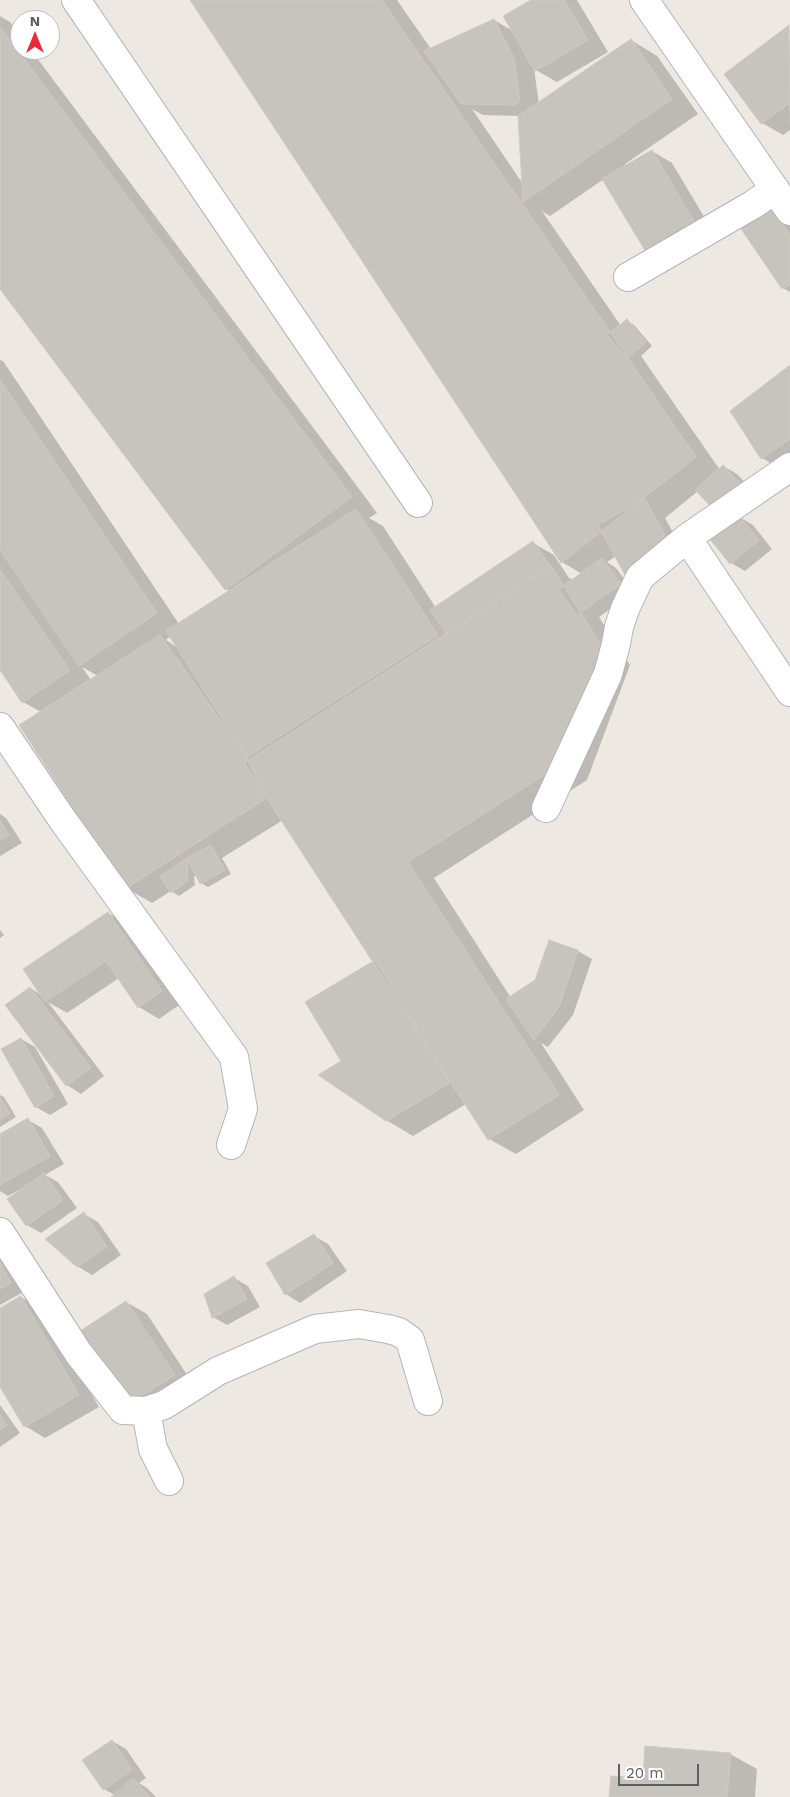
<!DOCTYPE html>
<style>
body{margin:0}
#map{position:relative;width:790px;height:1797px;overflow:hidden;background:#ede8e1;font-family:"Work Sans",sans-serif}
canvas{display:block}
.north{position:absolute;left:10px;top:10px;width:50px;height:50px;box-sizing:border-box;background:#fff;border:1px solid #bdbfc0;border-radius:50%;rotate:0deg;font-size:14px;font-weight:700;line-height:20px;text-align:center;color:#5a5f62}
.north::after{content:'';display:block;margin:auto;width:18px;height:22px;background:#ea2a38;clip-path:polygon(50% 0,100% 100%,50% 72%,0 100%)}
.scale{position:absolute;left:618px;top:1764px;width:81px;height:22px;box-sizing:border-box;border:2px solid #5a5f62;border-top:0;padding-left:6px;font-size:15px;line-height:18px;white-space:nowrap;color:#5a5f62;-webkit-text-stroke:4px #fff;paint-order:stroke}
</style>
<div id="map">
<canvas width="790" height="1797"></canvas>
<div class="north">N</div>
<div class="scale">20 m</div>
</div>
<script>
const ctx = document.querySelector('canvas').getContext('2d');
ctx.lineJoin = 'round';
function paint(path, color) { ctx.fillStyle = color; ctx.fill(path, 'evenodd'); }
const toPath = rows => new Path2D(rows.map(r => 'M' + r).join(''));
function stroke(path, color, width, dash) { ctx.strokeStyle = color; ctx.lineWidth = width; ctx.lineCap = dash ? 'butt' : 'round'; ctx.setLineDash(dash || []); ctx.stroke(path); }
paint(toPath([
 [191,0,397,0,431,49,494,20,513,31,533,0,577,0,608,52,557,82,534,69,539,104,631,40,657,56,698,114,625,164,626,166,652,151,672,163,715,235,604,179,550,216,542,211,621,326,627,321,634,325,652,346,641,356,720,470,723,466,737,474,759,497,738,516,753,525,772,549,745,571,731,563,732,521,698,491,665,518,681,547,671,552,677,565,641,585,616,556,607,562,616,568,634,592,599,617,630,665,587,780,434,878,511,998,536,981,549,942,578,951,592,959,573,1015,548,1047,541,1043,584,1110,516,1154,489,1139,466,1104,413,1136,386,1120,343,1061,374,961,283,820,222,858,231,874,208,887,201,883,197,875,194,876,195,885,179,896,171,891,152,903,126,888,41,712,23,702,0,668,0,360,3,361,179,624,230,592,226,589,0,287,0,16,10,22,20,35,20,50,31,50,377,513,369,518,383,526,436,608,533,543,554,555,569,578,573,580,582,574,562,562],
 [472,109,483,115,519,116,523,184],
 [171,636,178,648,166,640],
 [82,667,98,676,91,680],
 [789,27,790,130,783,135,762,123,725,74],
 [768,204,790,224,790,292,783,288],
 [790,368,790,465,783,470,762,458],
 [0,814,6,818,22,843,0,856],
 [108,913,129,925,182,1003,159,1019,139,1007,119,978,67,1013,48,1002,104,1076,81,1094,67,1085,7,1006,30,988,43,996],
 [0,930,4,935,0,938],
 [21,1039,35,1047,68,1104,50,1115,36,1107],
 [0,1095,4,1097,16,1117,0,1127],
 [28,1120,42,1128,64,1164,45,1175,58,1182,77,1208,41,1233,27,1225,17,1191,8,1196,0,1191,0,1136],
 [84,1214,98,1222,121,1255,92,1275,77,1266],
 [314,1236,328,1244,347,1271,300,1303,286,1294],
 [0,1241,25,1291,0,1305],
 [234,1278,248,1286,260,1307,227,1325,213,1317],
 [21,1297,42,1309,99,1407,45,1438,25,1426,0,1384,0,1310],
 [126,1302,147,1314,195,1387,126,1405],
 [0,1405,20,1433,0,1447],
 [112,1741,126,1749,146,1778,139,1783,147,1788,156,1797,113,1797,115,1795,104,1789],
 [730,1754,757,1769,755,1797,610,1797,644,1780]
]), '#0003');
const building = toPath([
 [190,0,382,0,696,457,561,563,190,0],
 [531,0,564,0,588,40,535,71,503,16,531,0],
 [494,19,514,58,520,101,514,105,461,104,424,51,494,19],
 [789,25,790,103,761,124,724,74,789,25],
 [0,27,352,497,225,590,0,289,0,27],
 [631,39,672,99,523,202,518,116,631,39],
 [652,150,695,223,646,252,602,179,652,150],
 [768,202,790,235,790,284,782,289,737,223,768,202],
 [627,319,646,342,627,358,607,335,627,319],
 [790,365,790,439,761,459,730,411,790,365],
 [0,380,157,613,79,666,0,550,0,380],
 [723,465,745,489,718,514,695,490,723,465],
 [645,499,667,539,657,544,663,557,626,577,598,525,645,499],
 [356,509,438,635,247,757,166,631,356,509],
 [738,515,759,540,730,564,709,538,738,515],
 [533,541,550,566,447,634,430,610,533,541],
 [602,558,621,584,577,615,559,589,602,558],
 [551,566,604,649,560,765,408,862,559,1095,488,1140,244,763,551,566],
 [0,570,70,670,22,703,0,670,0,570],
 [160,635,247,757,265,799,125,889,19,725,160,635],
 [0,821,9,835,0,840,0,821],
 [211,845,225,870,200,884,187,858,211,845],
 [187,858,188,881,171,893,160,876,187,858],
 [108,912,162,991,138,1008,106,961,45,1002,23,969,108,912],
 [549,940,578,950,559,1007,534,1040,506,999,535,980,549,940],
 [375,960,450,1083,386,1121,318,1075,341,1061,305,1002,375,960],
 [30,987,91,1068,66,1086,5,1005,30,987],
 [21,1038,54,1096,35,1108,1,1049,21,1038],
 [0,1097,10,1113,0,1120,0,1097],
 [28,1118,50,1156,0,1185,0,1134,28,1118],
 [44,1173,63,1200,26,1226,7,1199,44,1173],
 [84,1212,107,1247,77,1267,45,1239,84,1212],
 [314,1234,333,1263,285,1295,266,1263,314,1234],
 [0,1262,11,1283,0,1289,0,1262],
 [234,1276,247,1299,212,1318,204,1294,234,1276],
 [21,1296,79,1395,24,1427,0,1387,0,1308,21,1296],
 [126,1301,175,1375,125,1406,74,1335,126,1301],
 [0,1415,7,1425,0,1430,0,1415],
 [112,1740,132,1770,103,1790,82,1760,112,1740],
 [645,1746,731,1753,727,1797,609,1797,611,1776,643,1778,645,1746],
 [133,1778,150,1797,111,1797,133,1778]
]);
paint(building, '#c7c3bd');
stroke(building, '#d1c9bf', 1);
const minor = toPath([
 [76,0,418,503],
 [644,0,790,211],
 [628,277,754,204,775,189],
 [687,538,790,692],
 [0,727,62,819,234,1057,243,1109,231,1145],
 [546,808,608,674,616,644,619,627,625,609,640,577,687,538,790,467],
 [0,1232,79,1354,123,1410,146,1411,164,1405,218,1371,315,1329,359,1324,388,1329,399,1332,410,1340,428,1401],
 [146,1411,153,1449,169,1481]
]);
stroke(minor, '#b2b5b9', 30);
stroke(minor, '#fff', 28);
</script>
